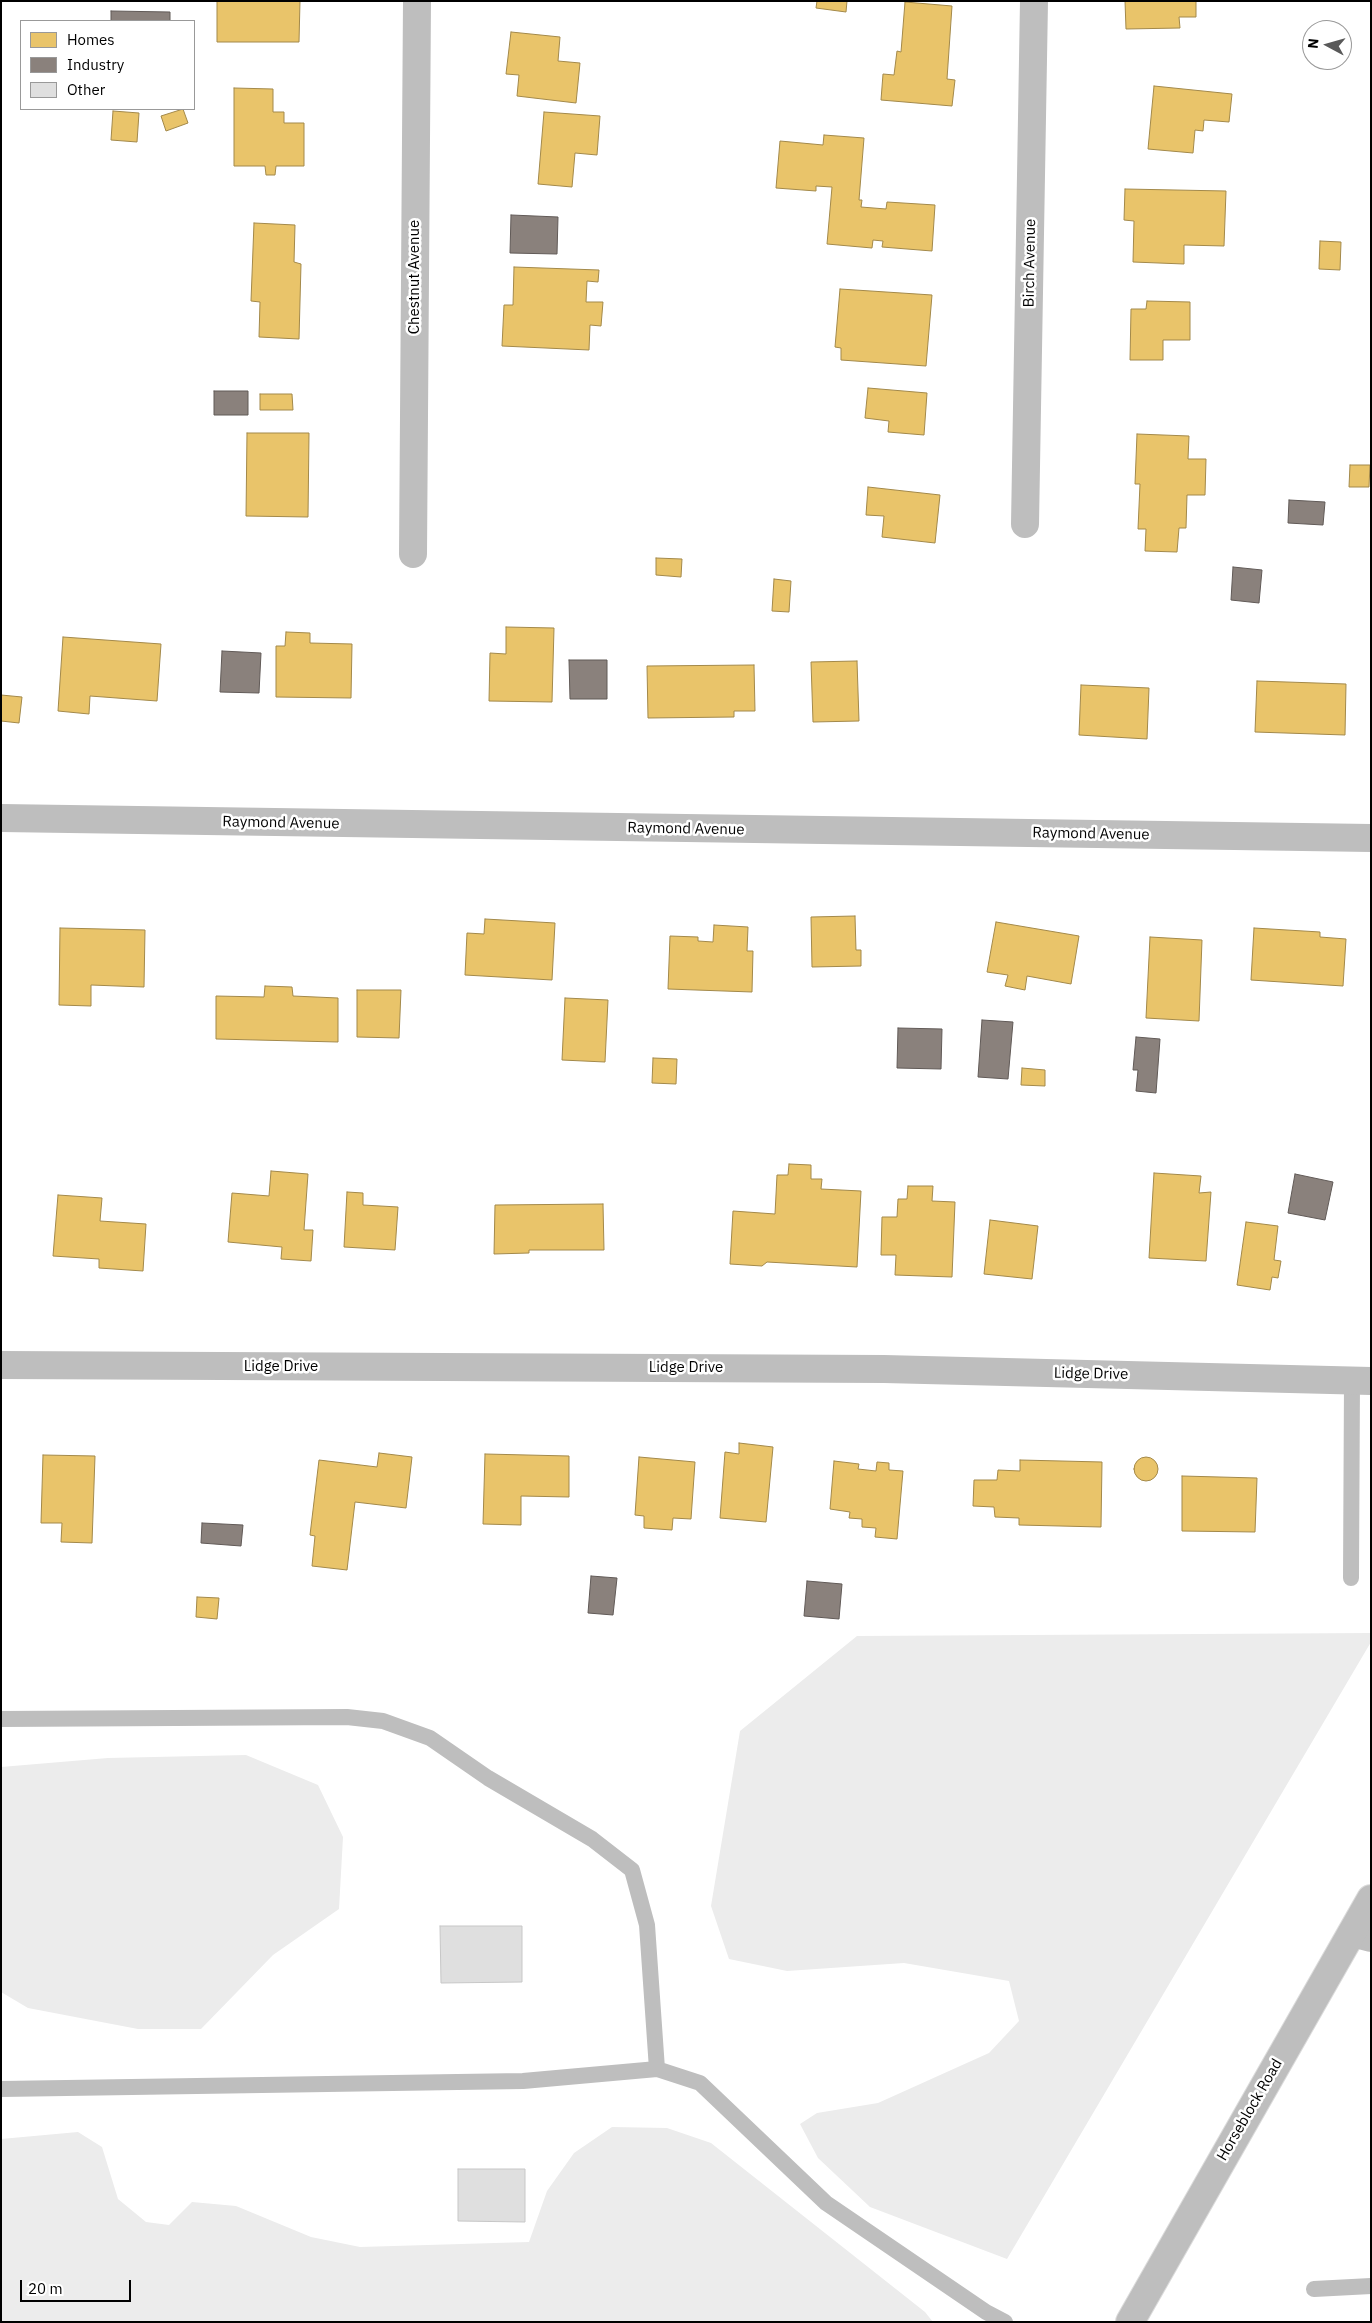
<!DOCTYPE html>
<style>
body{margin:0}
#map{position:relative;width:1372px;height:2323px;overflow:hidden;background:#fff;font-family:"IBM Plex Sans",sans-serif}
canvas{display:block}
.frame{position:absolute;inset:0;border:2px solid #000;pointer-events:none}
.legend{position:absolute;left:20px;top:20px;width:175px;height:90px;box-sizing:border-box;background:#fff;border:1px solid #999;margin:0;padding:6px 9px;list-style:none;font-size:15px;color:#000}
.legend li{display:flex;align-items:center;gap:10px;height:25px}
.legend b{width:25px;border:1px solid #999}
.north{position:absolute;left:1302px;top:20px;width:50px;height:50px;box-sizing:border-box;background:#fff;border:1px solid #999;border-radius:50%;rotate:276deg;font-size:14px;font-weight:700;line-height:20px;text-align:center;color:#000}
.north::after{content:'';display:block;margin:auto;width:18px;height:22px;background:#595959;clip-path:polygon(50% 0,100% 100%,50% 72%,0 100%)}
.scale{position:absolute;left:20px;top:2280px;width:111px;height:22px;box-sizing:border-box;border:2px solid #000;border-top:0;padding-left:6px;font-size:15px;line-height:18px;white-space:nowrap;color:#000;-webkit-text-stroke:4px #fff;paint-order:stroke}
</style>
<div id="map">
<canvas width="1372" height="2323"></canvas>
<div class="frame"></div>
<ul class="legend">
<li><b style="height:14px;background:#e9c46a"></b>Homes</li>
<li><b style="height:14px;background:#8a817c"></b>Industry</li>
<li><b style="height:14px;background:#dfdfdf"></b>Other</li>
</ul>
<div class="north">N</div>
<div class="scale">20 m</div>
</div>
<script>
const ctx = document.querySelector('canvas').getContext('2d');
ctx.lineJoin = 'round';
function paint(path, color) { ctx.fillStyle = color; ctx.fill(path, 'evenodd'); }
const toPath = rows => new Path2D(rows.map(r => 'M' + r).join(''));
function stroke(path, color, width, dash) { ctx.strokeStyle = color; ctx.lineWidth = width; ctx.lineCap = dash ? 'butt' : 'round'; ctx.setLineDash(dash || []); ctx.stroke(path); }
function label(font, color, halo, rows, align = 'center') {
  ctx.font = font + ' "IBM Plex Sans",sans-serif'; ctx.lineWidth = 5; ctx.setLineDash([]); ctx.textBaseline = 'middle'; ctx.strokeStyle = halo; ctx.fillStyle = color; for (const [text, x, y, turn = 0] of rows) {
    ctx.save(); ctx.translate(x, y); ctx.rotate((+turn || 0) * Math.PI / 180); ctx.textAlign = isNaN(turn) ? turn : align; if (halo) ctx.strokeText(text, 0, 0); ctx.fillText(text, 0, 0); ctx.restore();
  }
}
paint(toPath([
 [1371,1633,1371,1642,1007,2259,870,2207,818,2158,800,2124,817,2113,878,2103,989,2053,1019,2021,1009,1981,904,1963,787,1971,729,1959,711,1906,740,1731,857,1636],
 [246,1755,318,1785,343,1837,339,1909,273,1955,201,2029,138,2029,28,2008,1,1992,1,1767,108,1758],
 [612,2127,667,2128,711,2143,925,2312,933,2322,1,2322,1,2139,78,2132,102,2147,118,2199,146,2222,169,2225,192,2202,236,2206,311,2237,360,2247,529,2242,547,2191,574,2153]
]), '#ececec');
const homes = toPath([
 [217,1,300,1,299,42,217,42,217,1],
 [817,1,847,1,846,12,816,8,817,1],
 [1125,1,1196,1,1196,17,1179,17,1180,28,1126,29,1125,1],
 [905,2,952,6,947,79,955,80,952,106,881,100,883,74,894,75,897,51,901,52,905,2],
 [511,32,560,37,558,61,580,63,576,103,517,96,519,75,506,74,511,32],
 [1154,86,1232,94,1229,122,1204,120,1203,131,1195,130,1193,153,1148,149,1154,86],
 [234,88,273,89,273,112,284,112,284,123,304,123,304,166,276,166,275,175,266,175,265,166,234,166,234,88],
 [183,109,188,123,166,131,161,116,183,109],
 [113,111,139,113,137,142,111,140,113,111],
 [544,112,600,116,597,155,575,153,572,187,538,184,544,112],
 [824,135,864,138,859,200,862,200,861,207,886,209,887,202,935,205,932,251,882,247,883,241,873,240,872,248,827,244,832,187,816,186,816,191,776,188,780,141,823,145,824,135],
 [1125,189,1226,191,1224,246,1184,245,1184,264,1133,262,1134,221,1124,220,1125,189],
 [254,223,295,225,294,262,301,264,299,339,259,337,260,302,251,301,254,223],
 [1320,241,1341,242,1340,270,1319,269,1320,241],
 [514,267,599,270,598,282,587,281,586,302,603,302,601,326,590,325,589,350,502,346,504,305,513,305,514,267],
 [840,289,932,295,926,366,841,360,841,348,835,347,840,289],
 [1147,301,1190,302,1190,340,1163,340,1163,360,1130,360,1131,309,1146,309,1147,301],
 [868,388,927,393,924,435,888,432,889,421,865,418,868,388],
 [260,394,292,394,293,410,260,410,260,394],
 [247,433,309,433,308,517,246,516,247,433],
 [1137,434,1189,436,1188,459,1206,459,1205,495,1187,495,1186,528,1179,528,1177,552,1145,551,1146,529,1138,529,1140,484,1135,484,1137,434],
 [1350,465,1370,465,1369,487,1349,487,1350,465],
 [868,487,940,495,935,543,882,537,884,516,866,515,868,487],
 [656,558,682,559,681,577,656,575,656,558],
 [774,579,791,581,789,612,772,611,774,579],
 [506,627,554,628,552,702,489,701,490,653,506,654,506,627],
 [286,632,310,633,310,643,352,644,351,698,276,697,276,646,285,646,286,632],
 [63,637,161,644,157,701,90,696,89,714,58,711,63,637],
 [857,661,859,721,813,722,811,662,857,661],
 [754,665,755,711,734,711,734,717,648,718,647,666,754,665],
 [1257,681,1346,684,1345,735,1255,732,1257,681],
 [1081,685,1149,688,1147,739,1079,735,1081,685],
 [1,695,22,697,19,723,1,721,1,695],
 [855,916,856,950,861,950,861,966,812,967,811,917,855,916],
 [485,919,555,923,552,980,465,975,467,933,484,934,485,919],
 [996,922,1079,936,1071,984,1027,976,1025,990,1005,986,1008,975,987,972,996,922],
 [714,925,748,927,747,951,753,951,752,992,668,989,670,936,698,937,698,941,713,942,714,925],
 [60,928,145,930,144,987,91,985,91,1006,59,1005,60,928],
 [1254,928,1320,932,1320,937,1346,939,1343,986,1251,980,1254,928],
 [1150,937,1202,940,1199,1021,1146,1018,1150,937],
 [265,986,292,987,293,996,338,998,338,1042,216,1039,216,996,264,997,265,986],
 [357,990,401,990,399,1038,357,1037,357,990],
 [565,998,608,1000,605,1062,562,1060,565,998],
 [653,1058,677,1059,676,1084,652,1083,653,1058],
 [1022,1068,1045,1070,1045,1086,1021,1085,1022,1068],
 [789,1164,811,1165,811,1179,822,1179,821,1189,861,1191,857,1267,767,1262,762,1266,730,1264,733,1211,775,1214,777,1175,788,1175,789,1164],
 [271,1171,308,1174,304,1230,313,1230,311,1261,281,1259,282,1247,228,1242,232,1193,269,1196,271,1171],
 [1154,1173,1201,1176,1199,1193,1211,1192,1206,1261,1149,1258,1154,1173],
 [908,1186,933,1186,932,1201,955,1202,952,1277,895,1275,896,1255,881,1255,882,1217,897,1217,898,1199,907,1199,908,1186],
 [347,1192,363,1193,363,1205,398,1207,395,1250,344,1247,347,1192],
 [58,1195,102,1198,100,1221,146,1224,143,1271,99,1268,99,1259,53,1256,58,1195],
 [603,1204,604,1250,529,1250,529,1253,494,1254,495,1205,603,1204],
 [990,1220,1038,1226,1032,1279,984,1274,990,1220],
 [1246,1222,1278,1226,1274,1260,1281,1261,1278,1278,1272,1277,1270,1290,1237,1285,1246,1222],
 [739,1443,773,1447,766,1522,720,1518,725,1452,739,1454,739,1443],
 [379,1453,412,1457,406,1508,355,1502,347,1570,312,1566,315,1536,310,1535,319,1460,377,1467,379,1453],
 [485,1454,569,1456,569,1497,521,1496,521,1525,483,1524,485,1454],
 [43,1455,95,1456,92,1543,61,1542,62,1523,41,1523,43,1455],
 [639,1457,695,1462,691,1519,673,1518,672,1530,644,1528,644,1516,635,1515,639,1457],
 '1134 1469a12 12 0 1 1 24 0a12 12 0 1 1-24 0Z',
 [1020,1460,1102,1462,1101,1527,1019,1525,1019,1518,995,1517,994,1507,973,1506,974,1480,997,1480,998,1470,1020,1471,1020,1460],
 [834,1461,859,1464,858,1469,876,1471,877,1462,889,1463,889,1470,903,1471,897,1539,875,1537,876,1528,862,1527,862,1519,849,1518,850,1512,830,1509,834,1461],
 [1182,1476,1257,1478,1255,1532,1182,1531,1182,1476],
 [197,1597,219,1598,217,1619,196,1617,197,1597]
]);
paint(homes, '#e9c46a');
stroke(homes, '#a3894a', 1);
const industry = toPath([
 [111,11,170,12,170,21,111,21,111,11],
 [511,215,558,217,557,254,510,253,511,215],
 [214,391,248,391,248,415,214,415,214,391],
 [1289,500,1325,502,1323,525,1288,523,1289,500],
 [1233,567,1262,570,1259,603,1231,600,1233,567],
 [222,651,261,653,259,693,220,692,222,651],
 [569,660,607,660,607,699,570,699,569,660],
 [982,1020,1013,1022,1008,1079,978,1077,982,1020],
 [898,1028,942,1029,941,1069,897,1068,898,1028],
 [1136,1037,1160,1039,1156,1093,1136,1091,1138,1070,1133,1070,1136,1037],
 [1295,1174,1333,1182,1325,1220,1288,1213,1295,1174],
 [202,1523,243,1525,241,1546,201,1543,202,1523],
 [591,1576,617,1578,613,1615,588,1613,591,1576],
 [807,1581,842,1584,839,1619,804,1616,807,1581]
]);
paint(industry, '#8a817c');
stroke(industry, '#615a57', 1);
const building = toPath([
 [440,1926,522,1926,522,1982,441,1983,440,1926],
 [458,2169,525,2169,525,2222,458,2221,458,2169]
]);
paint(building, '#dfdfdf');
stroke(building, '#c7c7c7', 1);
const primary = toPath([
 [1130,2322,1371,1899]
]);
stroke(primary, '#dbdbdb', 30);
stroke(toPath([
 [1351,1578,1352,1381],
 [1,1719,347,1717,383,1721,430,1738,488,1778,592,1839,632,1870,647,1925,657,2069],
 [1,2089,523,2081,657,2069,700,2083,826,2203,986,2312,1005,2322],
 [1314,2289,1371,2286]
]), '#bebebe', 16);
stroke(toPath([
 [1025,524,1034,1],
 [413,554,417,1],
 [1,818,1371,838],
 [1,1365,884,1369,1371,1381],
 [1352,1933,1371,1938]
]), '#bebebe', 28);
stroke(primary, '#bebebe', 28);
label('15px', '#000', '#fff', [
 ["Birch Avenue",1030,263,-89],
 ["Chestnut Avenue",415,277,-90],
 ["Raymond Avenue",281,823,1],
 ["Raymond Avenue",686,829,1],
 ["Raymond Avenue",1091,834,1],
 ["Lidge Drive",281,1367],
 ["Lidge Drive",686,1368],
 ["Lidge Drive",1091,1374,1],
 ["Horseblock Road",1250,2110,-60]
]);
</script>
